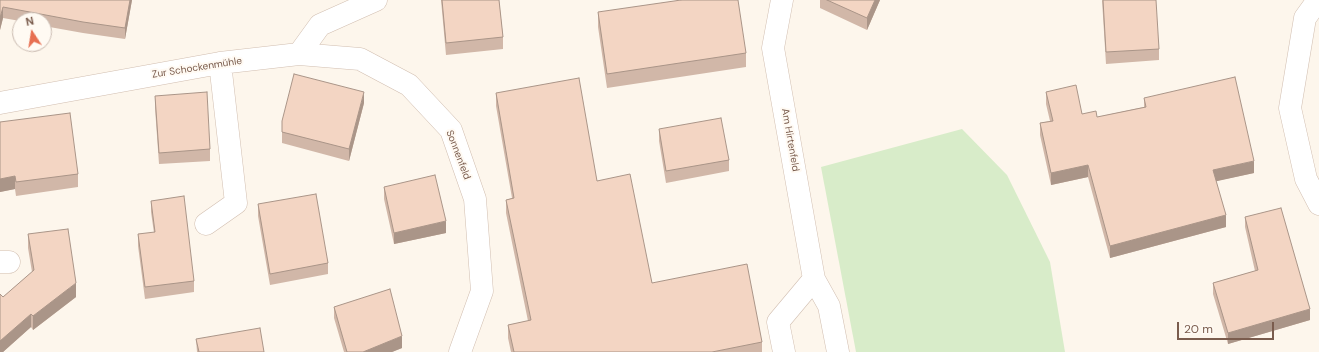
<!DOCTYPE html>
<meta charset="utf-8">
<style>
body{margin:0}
#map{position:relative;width:1319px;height:352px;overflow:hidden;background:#fdf6ec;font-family:"DM Sans",sans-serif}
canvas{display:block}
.north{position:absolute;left:12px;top:12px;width:40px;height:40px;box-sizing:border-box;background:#fffaf3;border:1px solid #cabbb1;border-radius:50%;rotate:348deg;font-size:11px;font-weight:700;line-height:16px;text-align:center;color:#7a5c4d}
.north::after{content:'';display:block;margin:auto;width:14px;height:18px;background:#e76f51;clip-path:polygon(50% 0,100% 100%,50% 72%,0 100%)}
.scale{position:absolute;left:1177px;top:322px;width:97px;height:18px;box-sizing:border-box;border:2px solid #7a5c4d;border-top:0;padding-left:5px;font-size:12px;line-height:14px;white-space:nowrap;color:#7a5c4d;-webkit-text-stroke:3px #fffaf3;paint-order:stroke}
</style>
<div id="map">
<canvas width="1319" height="352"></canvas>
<div class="north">N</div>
<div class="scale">20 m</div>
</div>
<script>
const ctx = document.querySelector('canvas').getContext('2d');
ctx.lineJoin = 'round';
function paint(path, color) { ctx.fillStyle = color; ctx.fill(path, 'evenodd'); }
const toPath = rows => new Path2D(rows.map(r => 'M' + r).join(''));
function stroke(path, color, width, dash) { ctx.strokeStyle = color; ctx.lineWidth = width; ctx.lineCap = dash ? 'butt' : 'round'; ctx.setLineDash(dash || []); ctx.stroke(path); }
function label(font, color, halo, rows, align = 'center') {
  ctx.font = font + ' "DM Sans",sans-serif'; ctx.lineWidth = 4; ctx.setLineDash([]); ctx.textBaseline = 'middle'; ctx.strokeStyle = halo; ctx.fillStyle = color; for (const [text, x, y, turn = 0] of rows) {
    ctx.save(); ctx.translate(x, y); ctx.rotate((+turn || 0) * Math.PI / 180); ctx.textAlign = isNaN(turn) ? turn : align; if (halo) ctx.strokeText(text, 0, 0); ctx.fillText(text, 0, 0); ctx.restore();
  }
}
paint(toPath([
 [962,129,1007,175,1050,262,1065,352,856,352,821,167]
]), '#d8ecc9');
const minor = toPath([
 [782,0,773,48,814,279,829,306,838,352],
 [1318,0,1305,18,1290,108,1306,179,1319,204],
 [299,54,320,25,376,0],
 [0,103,220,63,299,54,360,59,409,85,451,130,475,199,482,291,460,352],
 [206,224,236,203,220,63],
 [0,262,9,262],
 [784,352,778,322,814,279]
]);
stroke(minor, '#d1beb0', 23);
stroke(minor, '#fff', 22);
paint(toPath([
 [0,0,132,0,125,39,83,33,44,26,44,20,20,20,20,21,3,18,0,30],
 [441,0,499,0,503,37,503,49,446,55],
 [820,0,880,0,867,30,820,8],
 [1102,0,1159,49,1159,60,1106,64],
 [598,12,746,53,746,67,607,88,598,27],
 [1046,92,1082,114,1097,117,1144,107,1144,98,1254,173,1216,181,1226,227,1110,258,1088,177,1051,185,1040,135,1040,123,1050,121,1046,104],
 [496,93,597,181,652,283,762,342,762,352,511,352,508,338,508,325,528,321,506,213,506,200,512,198,496,106],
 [155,96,210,149,210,161,159,164,155,108],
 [364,103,349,161,282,143,282,121],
 [0,122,78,174,78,187,16,196,15,189,0,192],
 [659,129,729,160,729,171,666,183,659,141],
 [384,187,446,233,394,244,384,199],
 [151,201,194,281,194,292,145,299,138,246,138,234,154,233,151,212],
 [258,204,328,263,328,274,270,285,258,216],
 [1245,217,1310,320,1228,344,1213,294,1213,283,1255,271,1245,227],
 [28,234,76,297,33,330,31,327,3,352,0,352,3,297,32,272,28,248],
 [334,307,402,348,392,352,344,352,334,318],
 [196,339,264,352,197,352]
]), '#d1b7a8');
paint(toPath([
 [130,0,132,0,125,39,125,28],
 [875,0,880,0,867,30,867,18],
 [3,7,3,18,0,30,0,18],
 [364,92,364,103,349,161,349,149],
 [1254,161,1254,173,1213,182,1213,170],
 [1088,165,1088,177,1051,185,1051,173],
 [15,176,15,189,0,192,0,179],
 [1226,215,1226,227,1110,258,1110,246],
 [446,221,446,233,394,244,394,233],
 [76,283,76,297,33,330,33,316],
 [1310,309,1310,320,1228,344,1228,333],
 [31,314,31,327,3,352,0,352,0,341],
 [402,336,402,348,392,352,363,352]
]), '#aa9588');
const building = toPath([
 [0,0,130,0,125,28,83,22,3,7,0,18,0,0],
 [442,0,499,0,503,37,446,43,442,0],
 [681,0,738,0,746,53,607,74,598,12,681,0],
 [827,0,875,0,867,18,827,0],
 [1103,0,1156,0,1159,49,1106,52,1103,0],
 [294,74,364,92,349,149,282,132,282,121,294,74],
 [1235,77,1254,161,1213,170,1226,215,1110,246,1088,165,1051,173,1040,123,1053,121,1046,92,1076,85,1082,114,1096,111,1097,117,1146,107,1144,98,1235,77],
 [579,78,597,181,630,174,652,283,747,264,762,342,712,352,514,352,508,325,531,320,506,200,514,198,496,93,579,78],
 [207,92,210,149,159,153,155,96,207,92],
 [70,113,78,174,16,182,15,176,0,179,0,122,70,113],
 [721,118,729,160,666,171,659,129,721,118],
 [435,175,446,221,394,233,384,187,435,175],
 [316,194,328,263,270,274,258,204,316,194],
 [184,196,194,281,145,287,138,234,155,232,151,201,184,196],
 [1281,208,1310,309,1228,333,1213,283,1258,270,1245,217,1281,208],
 [68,229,76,283,33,316,31,314,0,341,0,294,3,297,34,270,28,234,68,229],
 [390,289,402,336,363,352,347,352,334,307,390,289],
 [260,328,264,352,199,352,196,339,260,328]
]);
paint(building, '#f3d5c3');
stroke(building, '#aa9588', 1);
label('10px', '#7a5c4d', '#fffaf3', [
 ["Zur Schockenmühle",197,68,-9],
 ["Am Hirtenfeld",790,140,80],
 ["Sonnenfeld",458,155,69]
]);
</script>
